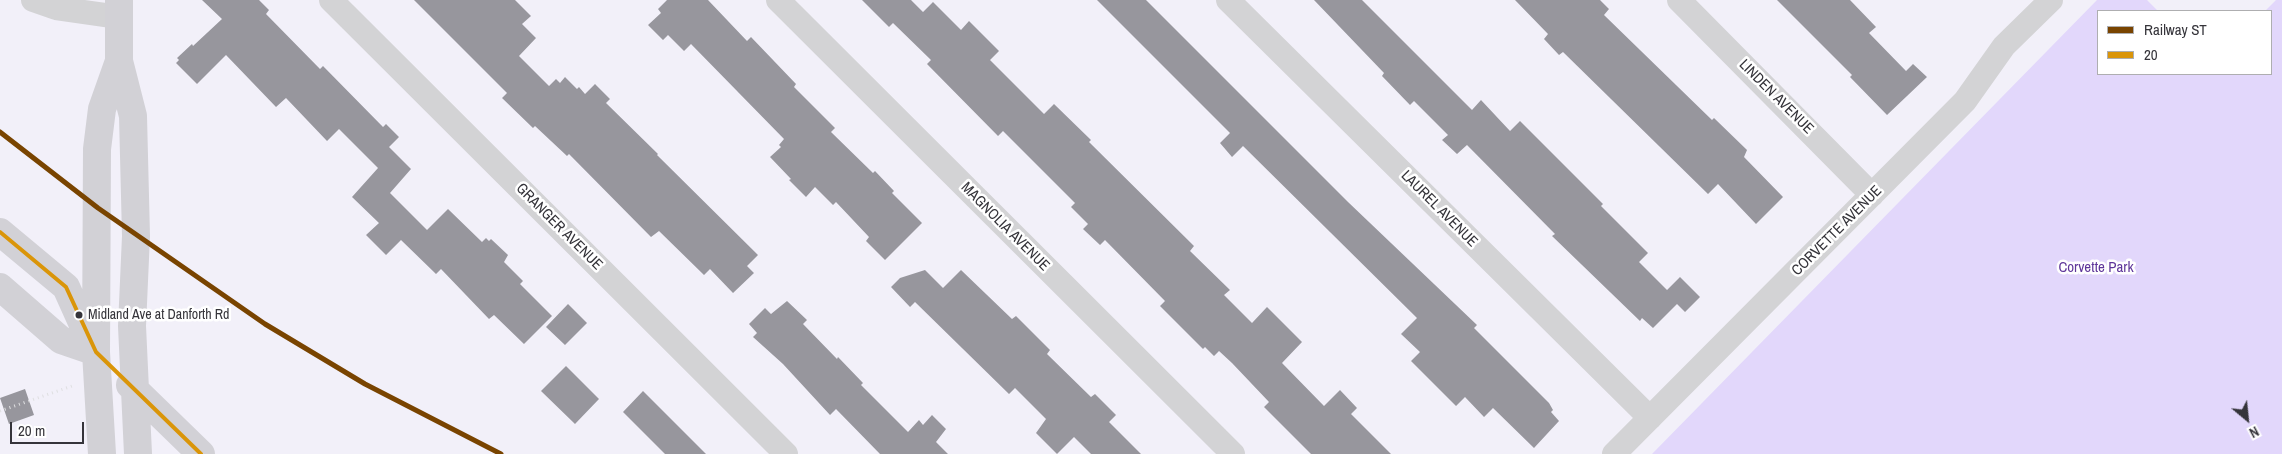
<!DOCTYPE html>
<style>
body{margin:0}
#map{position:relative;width:2282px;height:454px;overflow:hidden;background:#f2f0f9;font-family:"Archivo Narrow",sans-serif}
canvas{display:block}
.legend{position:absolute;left:2097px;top:10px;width:175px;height:65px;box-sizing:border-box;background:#fff;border:1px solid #aeaeb0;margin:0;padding:6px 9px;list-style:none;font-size:15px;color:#35343a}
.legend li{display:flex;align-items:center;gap:10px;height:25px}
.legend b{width:25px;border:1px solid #aeaeb0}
.north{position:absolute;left:2222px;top:394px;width:50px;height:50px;-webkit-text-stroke:4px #fff;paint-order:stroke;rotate:152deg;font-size:14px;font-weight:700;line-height:20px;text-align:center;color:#35343a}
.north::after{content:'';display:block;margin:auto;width:18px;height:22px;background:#35343a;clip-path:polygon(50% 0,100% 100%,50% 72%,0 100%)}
.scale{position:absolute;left:10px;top:422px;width:74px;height:22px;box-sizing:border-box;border:2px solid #35343a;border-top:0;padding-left:6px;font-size:15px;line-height:18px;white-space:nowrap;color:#35343a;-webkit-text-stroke:4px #fff;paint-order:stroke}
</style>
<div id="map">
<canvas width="2282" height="454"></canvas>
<ul class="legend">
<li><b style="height:6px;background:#794400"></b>Railway ST</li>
<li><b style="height:6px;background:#da9509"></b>20</li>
</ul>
<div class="north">N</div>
<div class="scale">20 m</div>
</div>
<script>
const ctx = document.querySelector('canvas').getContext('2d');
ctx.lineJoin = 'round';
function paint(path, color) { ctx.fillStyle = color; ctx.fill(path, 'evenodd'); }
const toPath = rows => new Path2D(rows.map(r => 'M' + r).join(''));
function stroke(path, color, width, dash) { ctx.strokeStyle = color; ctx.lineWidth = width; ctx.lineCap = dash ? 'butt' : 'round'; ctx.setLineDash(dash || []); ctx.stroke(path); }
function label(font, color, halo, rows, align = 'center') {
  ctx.font = font + ' "Archivo Narrow",sans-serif'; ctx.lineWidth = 5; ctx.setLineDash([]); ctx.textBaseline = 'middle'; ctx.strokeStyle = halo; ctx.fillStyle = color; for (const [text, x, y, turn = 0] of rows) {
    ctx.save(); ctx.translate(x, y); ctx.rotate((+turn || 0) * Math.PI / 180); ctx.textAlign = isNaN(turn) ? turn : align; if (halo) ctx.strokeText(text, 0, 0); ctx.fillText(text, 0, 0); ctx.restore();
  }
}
paint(toPath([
 [2097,0,2147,0,2158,11,2098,11,2098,74,2271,74,2271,11,2265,11,2276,0,2282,0,2282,454,1652,454]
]), '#e2d7fb');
paint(toPath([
 [202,0,259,0,269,10,266,14,320,69,323,66,383,127,386,124,399,137,389,147,411,169,390,193,427,230,448,209,482,242,486,238,489,241,491,239,508,255,504,262,523,281,520,284,552,316,524,344,494,315,489,319,441,269,436,274,401,240,386,255,366,235,379,223,352,197,378,168,339,129,327,141,286,98,276,107,226,55,197,84,176,63,179,60,177,58,192,44,193,46,222,19],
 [414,0,515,0,531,16,522,24,536,38,519,56,549,86,556,79,560,83,565,77,577,89,579,87,585,94,595,84,610,99,606,103,658,154,657,155,758,255,747,266,754,273,733,293,710,269,704,275,659,231,651,237,569,154,567,156,535,126,533,128,502,98,507,93],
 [667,0,708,0,747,41,751,37,796,84,794,87,835,128,831,132,873,173,875,171,894,191,892,193,922,223,885,260,866,241,869,237,836,202,833,205,815,187,806,197,789,180,791,179,770,157,781,147,779,145,784,139,691,44,684,51,668,35,663,40,648,25,661,13,658,9],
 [862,0,911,0,923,12,933,2,961,30,969,21,999,51,990,60,1044,114,1054,104,1091,140,1089,142,1194,246,1190,251,1230,290,1224,295,1252,323,1267,307,1302,342,1282,363,1324,406,1340,390,1357,408,1351,414,1391,454,1311,454,1264,407,1269,402,1232,363,1219,351,1214,356,1205,347,1203,349,1160,306,1165,301,1105,240,1100,245,1083,229,1088,224,1071,207,1075,203,1003,131,998,136,927,64,931,60,893,23,889,27],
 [1097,0,1146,0,1348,202,1477,325,1474,328,1549,403,1553,410,1551,412,1559,421,1534,448,1493,408,1484,417,1465,397,1456,406,1411,361,1420,352,1401,334,1417,318,1243,146,1232,157,1220,143,1230,133],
 [1314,0,1362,0,1472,110,1481,100,1510,131,1520,121,1603,204,1601,206,1648,253,1639,262,1667,290,1680,277,1700,297,1685,312,1677,304,1653,328,1642,318,1640,321,1552,236,1555,234,1467,145,1457,154,1442,140,1448,135,1414,101,1410,105,1382,76,1384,73],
 [1515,0,1600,0,1609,9,1604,15,1712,120,1714,118,1747,150,1744,157,1783,197,1756,224,1718,184,1708,194,1563,52,1559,55,1544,39,1548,34],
 [1777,0,1850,0,1876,27,1869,33,1906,71,1913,64,1927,77,1887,115,1850,77,1852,75],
 [925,270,943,288,961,270,1012,319,1016,316,1050,350,1047,354,1091,397,1095,394,1116,415,1109,422,1141,454,1091,454,1074,437,1057,454,1036,433,1046,419,1015,388,1009,394,915,302,910,307,891,287,900,278],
 [787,301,807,320,803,324,837,359,838,357,863,383,861,385,908,432,919,420,923,425,932,415,946,429,936,442,948,454,880,454,836,409,830,415,783,364,753,337,757,333,749,324,765,308,771,314],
 [568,304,587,323,565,345,546,327],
 [566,366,599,399,575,424,541,391],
 [25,389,34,415,9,424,0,398],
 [643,391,706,454,665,454,623,412]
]), '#97969d');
stroke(toPath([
 [0,411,72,386]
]), '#dfdfe1', 3, [1, 4]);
stroke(toPath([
 [33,0,56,8,119,17],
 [331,0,786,454],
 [778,0,1233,454],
 [1228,0,1650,418],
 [1679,0,1872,195],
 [1614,454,1965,101,2004,46,2051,0]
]), '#d3d3d5', 24);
stroke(toPath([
 [119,0,119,61,133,116,136,236,132,326,138,454],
 [0,232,66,287,93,347],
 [0,287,61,340,96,352],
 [130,385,201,454],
 [102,454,96,352,97,149,102,109,119,61]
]), '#d2d1d6', 28);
stroke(toPath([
 [0,232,66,287,96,352,201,454]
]), '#da9509', 4);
stroke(toPath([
 [0,132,98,208,265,324,365,384,501,454]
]), '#794400', 5);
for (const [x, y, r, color] of [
 [79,315,4.5,"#35343a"]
]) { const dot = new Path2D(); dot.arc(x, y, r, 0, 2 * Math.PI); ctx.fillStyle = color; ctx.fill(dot); stroke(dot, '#fff', 2); }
label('14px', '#35343a', '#fff', [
 ["Midland Ave at Danforth Rd",88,315]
], 'left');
label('15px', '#35343a', '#fff', [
 ["LINDEN AVENUE",1776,97,45],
 ["LAUREL AVENUE",1439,209,45],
 ["GRANGER AVENUE",559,227,45],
 ["MAGNOLIA AVENUE",1005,227,45],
 ["CORVETTE AVENUE",1837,231,-45]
]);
label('15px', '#5f369a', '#fff', [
 ["Corvette Park",2096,268]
]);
</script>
